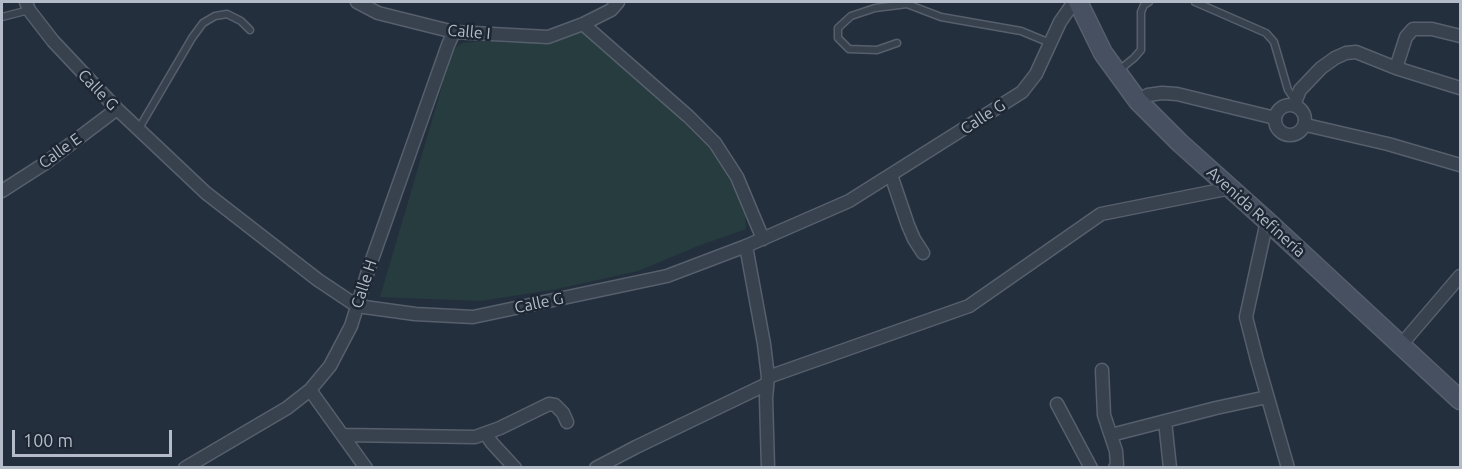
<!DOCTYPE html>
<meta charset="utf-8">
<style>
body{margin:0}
#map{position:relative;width:1462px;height:469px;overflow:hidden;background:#242f3e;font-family:Ubuntu,sans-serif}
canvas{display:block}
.frame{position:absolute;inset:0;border:3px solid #b4bcc9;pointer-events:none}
.scale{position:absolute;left:12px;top:430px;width:160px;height:27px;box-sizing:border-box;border:3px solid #b4bcc9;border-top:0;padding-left:8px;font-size:18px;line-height:21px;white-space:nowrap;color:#b4bcc9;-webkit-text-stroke:4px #1d2633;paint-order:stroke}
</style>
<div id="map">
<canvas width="1462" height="469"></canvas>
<div class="frame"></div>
<div class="scale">100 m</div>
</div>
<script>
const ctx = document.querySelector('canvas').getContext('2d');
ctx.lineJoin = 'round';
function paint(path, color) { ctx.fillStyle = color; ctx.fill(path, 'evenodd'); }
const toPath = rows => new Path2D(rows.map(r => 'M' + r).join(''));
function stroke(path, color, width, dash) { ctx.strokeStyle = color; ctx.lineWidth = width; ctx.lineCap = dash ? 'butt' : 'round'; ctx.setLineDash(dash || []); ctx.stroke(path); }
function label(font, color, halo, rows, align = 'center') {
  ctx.font = font + ' Ubuntu,sans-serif'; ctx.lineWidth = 5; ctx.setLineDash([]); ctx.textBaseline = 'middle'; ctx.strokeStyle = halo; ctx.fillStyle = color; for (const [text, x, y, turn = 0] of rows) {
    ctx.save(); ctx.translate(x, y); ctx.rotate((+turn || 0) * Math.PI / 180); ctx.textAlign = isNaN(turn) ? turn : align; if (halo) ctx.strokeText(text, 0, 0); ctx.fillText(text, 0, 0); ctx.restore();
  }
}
paint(toPath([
 [582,28,667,106,710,149,729,177,745,215,746,229,698,246,638,271,557,289,481,301,380,297,453,49,463,43,482,41,511,43,546,41]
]), '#263c3f');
const service = toPath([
 [1195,2,1266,33,1274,42,1288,90,1295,100],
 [2,17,29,10],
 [897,43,877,50,849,49,838,38,838,28,851,16,875,8,907,4,941,17,1021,31,1050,43],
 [1118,71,1134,58,1141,50,1141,12,1144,5,1149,2],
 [138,130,192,38,203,23,215,16,227,14,241,21,250,30]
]);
const minor = toPath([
 [26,2,29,10,53,41,117,109,206,193,318,280,357,306,415,314,473,317,667,276,746,246,849,201,1022,92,1036,74,1060,22,1074,2],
 [357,2,378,13,454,32,548,37,583,24,611,10,618,2],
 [583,24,689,117,715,143,737,177,763,239],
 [1396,68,1406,37,1413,29,1432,29,1460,36],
 [1138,101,1148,95,1162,93,1177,94,1275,118],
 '1275 120a15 15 0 1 1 30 0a15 15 0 1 1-30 0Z',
 [1294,105,1300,90,1321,68,1335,58,1346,53,1356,52,1396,68,1460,88],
 [1306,125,1388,144,1460,165],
 [891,175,908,225,914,239,923,253],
 [2,191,44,164,117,109],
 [1267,221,1246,317,1257,360,1288,468],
 [746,246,764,344,768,377,766,398,768,468],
 [1401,345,1460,276],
 [1102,370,1104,415,1116,451,1117,465,1115,468],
 [768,377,969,306,1101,214,1231,188],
 [310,390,366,468],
 [1057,404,1091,468],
 [1165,421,1170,468],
 [486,434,492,443,515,468],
 [343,435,475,437,500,428,549,404,555,405,563,413,567,422],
 [1111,435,1216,408,1267,397],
 [185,468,287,408,310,390,330,366,351,326,369,268,448,45,454,32],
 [596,468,636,447,767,384]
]);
const secondary = toPath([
 [1078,2,1103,53,1138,101,1180,143,1267,221,1460,400]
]);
stroke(service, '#565f6c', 9);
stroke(minor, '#565f6c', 15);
stroke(secondary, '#565f6c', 21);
stroke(service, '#38414e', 6);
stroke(minor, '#38414e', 12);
stroke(secondary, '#465061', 18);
label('16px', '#b4bcc9', '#1d2633', [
 ["Calle I",469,32,5],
 ["Calle G",98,90,46],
 ["Calle G",983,117,-33],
 ["Calle E",60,151,-36],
 ["Avenida Refinería",1256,212,42],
 ["Calle H",364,284,-72],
 ["Calle G",539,303,-12]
]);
</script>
